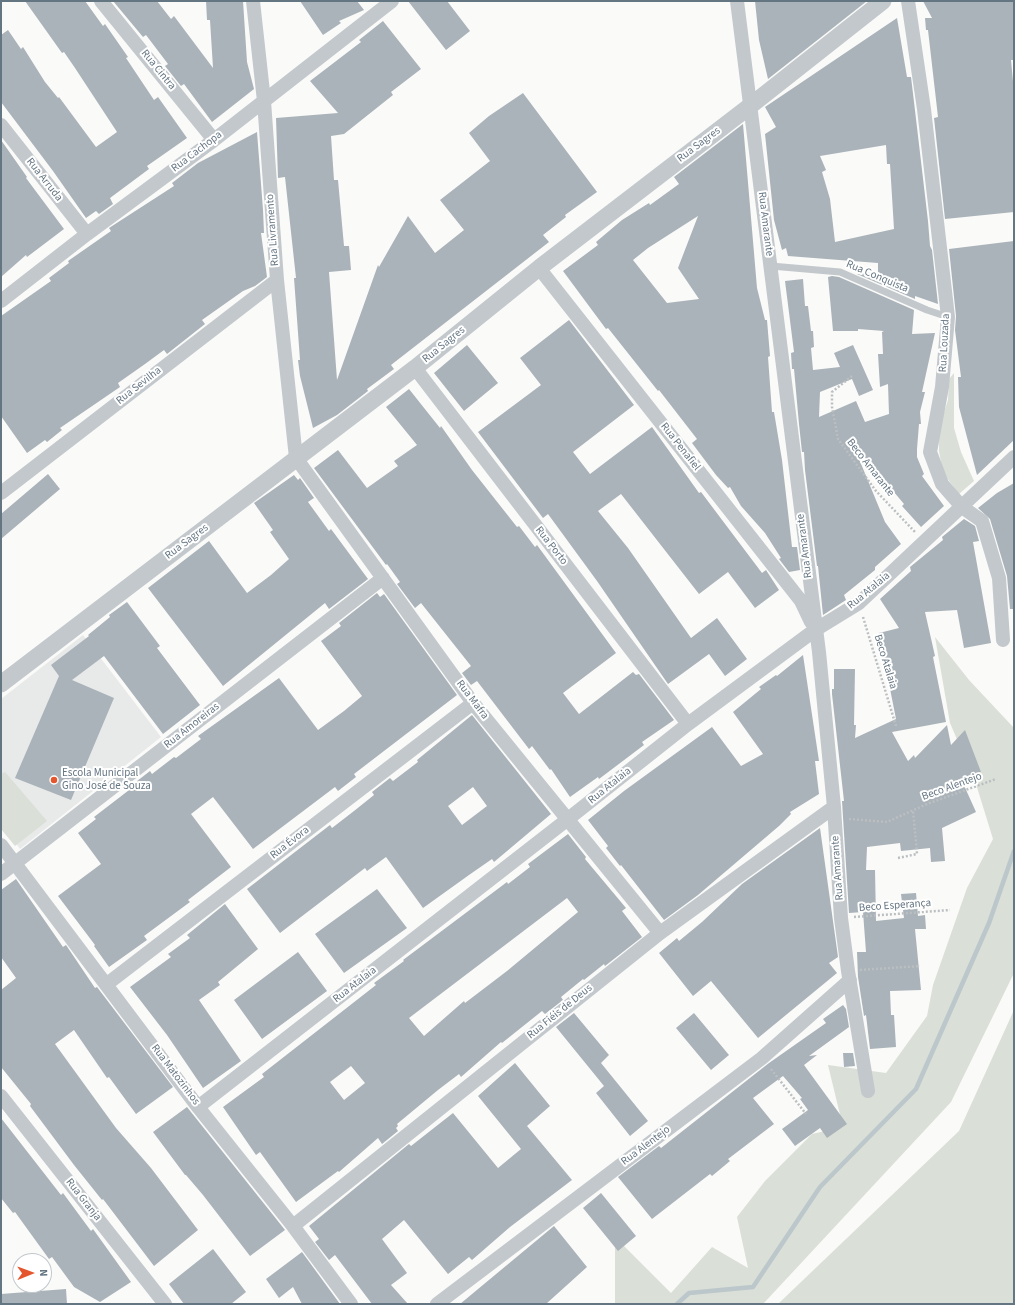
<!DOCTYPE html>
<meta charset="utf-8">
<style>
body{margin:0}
#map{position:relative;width:1015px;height:1305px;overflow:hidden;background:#fafaf8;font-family:"Source Sans 3",sans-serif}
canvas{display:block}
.frame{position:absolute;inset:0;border:2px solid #657683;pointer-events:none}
.north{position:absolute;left:12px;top:1253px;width:40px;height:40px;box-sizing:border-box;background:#fff;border:1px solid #c1c8cd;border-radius:50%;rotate:89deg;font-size:11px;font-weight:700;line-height:16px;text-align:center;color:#657683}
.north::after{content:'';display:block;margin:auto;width:14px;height:18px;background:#e4572e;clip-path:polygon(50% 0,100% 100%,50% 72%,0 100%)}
</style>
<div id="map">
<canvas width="1015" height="1305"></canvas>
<div class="frame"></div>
<div class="north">N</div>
</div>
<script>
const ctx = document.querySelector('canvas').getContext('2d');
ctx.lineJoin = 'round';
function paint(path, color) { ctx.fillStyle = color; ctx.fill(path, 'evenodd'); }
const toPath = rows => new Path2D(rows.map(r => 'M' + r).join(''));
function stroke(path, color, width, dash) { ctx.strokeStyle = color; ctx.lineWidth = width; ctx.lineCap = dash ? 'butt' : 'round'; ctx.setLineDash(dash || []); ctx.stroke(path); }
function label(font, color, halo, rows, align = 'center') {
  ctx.font = font + ' "Source Sans 3",sans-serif'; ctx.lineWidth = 4; ctx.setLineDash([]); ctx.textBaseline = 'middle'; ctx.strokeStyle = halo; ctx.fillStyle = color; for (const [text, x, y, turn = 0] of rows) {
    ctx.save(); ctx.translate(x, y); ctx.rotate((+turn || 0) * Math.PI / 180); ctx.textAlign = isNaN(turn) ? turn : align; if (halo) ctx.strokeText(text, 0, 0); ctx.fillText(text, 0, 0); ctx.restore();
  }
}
paint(toPath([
 [83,635,161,737,20,849,1,823,1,699]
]), '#e8e9e9');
paint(toPath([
 [954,373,954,428,961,452,974,481,959,494,943,473,939,451,939,428,948,400,949,379],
 [935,637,969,680,1014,728,1014,973,951,1102,763,1304,615,1304,615,1237,671,1293,712,1247,748,1268,737,1217,765,1181,812,1134,843,1127,828,1065,886,1073,927,1016,933,985,967,888,993,839,976,784,950,723],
 [5,772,47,821,15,846,1,829,1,774],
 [1014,1010,1014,1304,778,1304,959,1131]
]), '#dadfd7');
stroke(toPath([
 [677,1304,689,1293,753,1287,820,1187,916,1089,989,923,1014,851]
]), '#bbc7cb', 4.5);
paint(toPath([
 [25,1,85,1,103,26,105,24,128,57,126,58,154,100,158,97,187,138,147,166,149,169,110,198,113,204,99,214,96,211,86,218,53,171,1,102,1,35,8,30,21,49,23,47,45,82,58,98,59,97,96,147,117,132,75,68,64,52,62,53],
 [113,1,157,1,171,19,174,16,213,68,210,20,207,20,206,1,243,1,247,62,254,89,212,122,184,84,181,86,165,66,168,64,146,35,143,37],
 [300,1,357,1,364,10,339,21,341,23,323,35],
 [408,1,447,1,470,31,446,50],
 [755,1,867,1,768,79,759,40],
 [923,1,1014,1,1014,60,1011,60,1014,92,1014,212,945,219,934,118,938,117,928,30,926,30,925,18,932,18],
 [897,18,907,77,911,77,914,102,928,221,930,246,932,250,938,304,915,296,915,299,857,274,878,272,878,263,788,256,786,248,782,250,774,220,765,134,776,127,765,107],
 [886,145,887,164,890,164,894,229,835,242,830,199,822,172,826,170,820,156],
 [383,21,421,69,391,92,393,95,344,134,331,136,334,180,338,180,344,246,349,246,351,270,329,272,337,380,378,265,379,267,408,216,435,253,464,230,440,200,490,161,469,133,489,116,523,93,597,192,565,215,566,217,543,235,549,242,391,365,394,369,367,389,368,391,337,415,313,428,300,376,298,360,300,360,294,278,296,278,285,177,278,178,276,118,338,113,310,81,361,42,359,40],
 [743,124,757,288,765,320,767,320,770,356,768,357,772,412,774,412,782,460,792,547,797,547,800,570,789,572,779,559,781,558,765,533,741,506,730,487,728,488,716,475,692,443,697,439,659,390,658,391,608,328,606,329,563,271,598,245,596,242,622,220,649,203,650,205,679,184,674,177],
 [698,216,678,268,699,299,667,303,633,260,648,248],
 [257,132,263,210,264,233,261,233,267,277,255,286,243,291,202,320,205,324,167,354,164,350,145,364,118,383,120,387,60,428,62,430,47,442,45,440,27,453,1,416,1,316,51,281,49,278,69,263,68,261,111,231,109,228,174,186,172,183,198,163],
 [1,140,27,177,26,178,64,229,27,257,26,255,1,277],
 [1014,241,1014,440,977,475,959,407,958,377,961,377,955,330,956,316,949,249],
 [832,276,839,277,914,310,912,334,935,333,922,392,925,392,920,412,921,424,919,424,917,449,917,457,924,474,922,476,944,506,921,527,902,506,904,504,852,442,885,522,901,544,875,567,875,570,844,595,846,600,823,615,818,566,817,566,805,470,804,452,802,452,799,424,794,369,792,369,791,353,794,352,785,281,803,279,805,306,808,306,811,331,813,331,814,347,811,348,813,370,840,367,834,353,853,345,873,390,859,396,852,379,820,392,819,417,856,401,865,422,889,414,888,384,880,387,878,354,883,354,882,332,884,331,858,329,858,331,833,331,828,277],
 [569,320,634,405,573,452,590,474,652,427,699,493,701,492,762,573,766,570,779,590,755,608,728,572,699,594,621,494,598,511,628,548,691,638,717,618,747,659,725,676,709,654,668,684,597,581,548,514,543,518,478,432,541,385,520,358],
 [467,345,498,383,464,411,434,373],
 [409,389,440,428,441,426,472,470,517,527,519,526,535,547,537,545,616,653,563,693,579,714,633,672,636,675,639,674,674,720,642,742,644,745,599,779,598,777,570,797,551,769,550,770,532,746,529,749,477,681,471,685,462,673,471,666,421,603,415,608,397,584,400,582,387,564,386,565,314,468,338,450,367,488,398,466,394,461,417,445,386,407],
 [48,474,60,489,1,539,1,514],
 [294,475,298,480,300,478,314,498,308,502,329,531,331,529,368,579,329,609,325,603,223,686,148,588,209,541,247,593,271,575,289,559,270,532,273,530,254,503],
 [1014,483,1014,609,1010,609,1007,576,990,519,978,508,997,493],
 [964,519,975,526,979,541,973,542,991,643,964,648,957,610,925,612,935,656,933,657,946,722,892,732,908,761,914,755,915,758,947,725,951,745,965,730,981,772,962,781,976,812,942,828,945,861,931,862,930,848,901,851,900,843,867,847,866,870,875,870,876,921,904,918,901,894,916,893,918,916,925,915,926,929,915,929,921,990,890,991,891,1015,894,1015,896,1047,870,1049,866,1015,864,1016,858,977,857,952,866,952,863,912,849,913,842,801,844,801,832,694,832,689,834,689,834,669,855,669,854,725,856,725,855,738,896,719,879,633,899,628,880,599,911,571,910,567,943,540,942,537],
 [377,593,380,597,384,594,457,695,354,774,356,777,338,791,335,787,253,849,213,797,191,814,231,867,188,900,190,902,144,936,147,940,109,967,94,946,95,945,58,896,101,864,78,833,96,819,94,817,133,787,132,785,150,771,152,774,174,757,176,758,201,739,198,736,279,678,318,730,344,711,362,696,321,641,341,626,339,623],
 [127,602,160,646,157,648,200,705,163,734,104,656,72,680,114,698,71,800,15,778,59,676,51,665,89,636,88,635,110,617,109,615],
 [803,655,819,761,815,761,819,794,790,812,791,814,779,826,698,895,664,920,621,865,620,866,606,848,608,846,588,820,624,791,712,727,741,766,763,754,733,712,761,689,759,687,776,675,777,676],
 [472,715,551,814,494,862,492,859,469,875,423,908,386,857,367,871,365,868,280,933,247,889,330,825,332,828,354,811,374,795,372,792,390,778,393,781,418,762,417,760],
 [473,787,487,806,462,825,448,806],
 [820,828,838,957,829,963,837,973,758,1038,711,981,693,996,659,953,677,938,679,941,702,922,742,884],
 [568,834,586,857,585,859,626,908,622,911,642,937,605,966,604,964,584,980,583,979,561,997,563,1000,545,1014,542,1011,502,1043,501,1042,461,1077,459,1074,438,1090,397,1124,398,1126,396,1128,398,1131,382,1144,378,1138,339,1172,338,1171,296,1202,260,1152,256,1155,223,1107,264,1077,262,1074,376,985,374,983,404,961,403,960,507,882,508,884,530,867,528,864],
 [567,898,578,912,507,971,465,1003,464,1001,424,1036,409,1018],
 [351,1066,365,1083,344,1100,330,1082],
 [16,879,63,947,66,945,95,988,97,987,173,1087,136,1114,109,1077,107,1078,74,1030,55,1044,116,1128,151,1168,198,1230,154,1266,103,1199,102,1200,74,1165,30,1106,31,1104,1,1067,1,990,16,978,1,957,1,890],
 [377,889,407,928,344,973,315,934],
 [225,904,258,949,218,982,220,985,199,1000,241,1061,203,1088,167,1035,130,987,171,957,168,954,190,938,187,935],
 [298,952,327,991,262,1039,234,1000],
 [843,1005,846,1009,849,1027,809,1056,817,1055,804,1065,847,1124,827,1138,820,1128,795,1146,782,1129,808,1110,800,1099,802,1098,783,1076,753,1098,774,1124,728,1159,730,1161,712,1176,710,1174,652,1219,618,1177,659,1146,661,1148,769,1063,826,1023,823,1019],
 [574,1013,609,1055,601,1063,648,1121,630,1136,596,1093,604,1086,556,1027],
 [694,1013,729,1055,711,1070,676,1028],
 [843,1053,853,1053,855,1066,844,1067],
 [515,1063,550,1106,527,1126,572,1180,510,1227,472,1260,469,1257,448,1274,404,1220,382,1239,407,1273,391,1285,408,1304,372,1304,335,1255,329,1260,315,1242,319,1239,309,1226,409,1144,411,1146,453,1113,498,1168,521,1149,478,1096],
 [187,1107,285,1230,250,1256,203,1195,186,1175,185,1175,153,1132],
 [1,1118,61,1195,63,1193,91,1231,93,1229,131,1282,100,1302,74,1287,52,1257,49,1259,15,1212,13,1213,1,1198],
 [601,1193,636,1236,618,1251,583,1208],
 [554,1226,587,1267,546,1304,460,1304],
 [213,1249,246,1292,231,1304,184,1304,169,1284],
 [302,1252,340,1304,302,1304,293,1287,279,1298,266,1279],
 [66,1289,67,1304,1,1304,1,1294]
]), '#aab3b9');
stroke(toPath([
 [852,376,832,392,832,407,838,439,876,491,915,532],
 [863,617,896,726],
 [849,819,887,822,927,804,996,779],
 [898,858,917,854,913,810],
 [854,917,950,910],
 [860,970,920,966],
 [771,1069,806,1114]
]), '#bbbfc2', 2.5, [2, 2]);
stroke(toPath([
 [771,266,840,272,927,310,948,317]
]), '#c3c8cc', 7);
stroke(toPath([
 [101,1,214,140],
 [253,1,264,101,277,280,296,458,473,703,660,933],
 [737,1,819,652,834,807,841,918,848,971,868,1091],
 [908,1,924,109,948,317,942,387,930,452,942,484,962,507,982,521,999,578,1003,640],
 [1,125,87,234],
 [539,268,801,601,811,622],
 [1,301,87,234,214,140,392,1],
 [415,368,688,724],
 [1,493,277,280],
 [1,845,198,1107,293,1226,351,1304],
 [1,874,383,578],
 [107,984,473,703],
 [1,1096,165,1304],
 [198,1107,568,819,688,724,815,630,859,603,1014,457],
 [293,1226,660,933,834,807],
 [437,1304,762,1058,850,980]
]), '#c3c8cc', 14);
stroke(toPath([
 [1,684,415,368,539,268,750,106,883,1]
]), '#c3c8cc', 17);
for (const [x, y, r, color] of [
 [54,780,4,"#e4572e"]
]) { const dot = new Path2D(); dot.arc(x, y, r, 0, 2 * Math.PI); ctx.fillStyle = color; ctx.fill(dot); stroke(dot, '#fff', 1.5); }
label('11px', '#657683', '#fff', [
 ["Rua Cintra",158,70,51],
 ["Rua Sagres",699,145,-37],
 ["Rua Cachopa",197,152,-37],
 ["Rua Arruda",44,180,52],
 ["Rua Amarante",765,224,83],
 ["Rua Livramento",273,230,-94],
 ["Rua Conquista",877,277,23],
 ["Rua Louzada",945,343,-87],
 ["Rua Sagres",444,345,-39],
 ["Rua Sevilha",139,386,-38],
 ["Rua Penafiel",680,447,52],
 ["Beco Amarante",870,468,52],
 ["Rua Sagres",187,542,-37],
 ["Rua Porto",551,546,52],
 ["Rua Amarante",805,546,-97],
 ["Rua Atalaia",869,591,-40],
 ["Beco Atalaia",885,662,73],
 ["Rua Mafra",472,700,53],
 ["Rua Amoreiras",192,726,-38],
 ["Rua Atalaia",610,786,-39],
 ["Beco Alentejo",952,787,-20],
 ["Rua Évora",290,843,-38],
 ["Rua Amarante",838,868,-94],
 ["Beco Esperança",895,906,-4],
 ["Rua Atalaia",355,985,-38],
 ["Rua Fiéis de Deus",560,1012,-39],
 ["Rua Matozinhos",175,1075,53],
 ["Rua Alentejo",646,1146,-37],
 ["Rua Granja",83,1200,52]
]);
label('11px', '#657683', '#fff', [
 ["Escola Municipal",62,774],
 ["Gino José de Souza",62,787]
], 'left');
</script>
